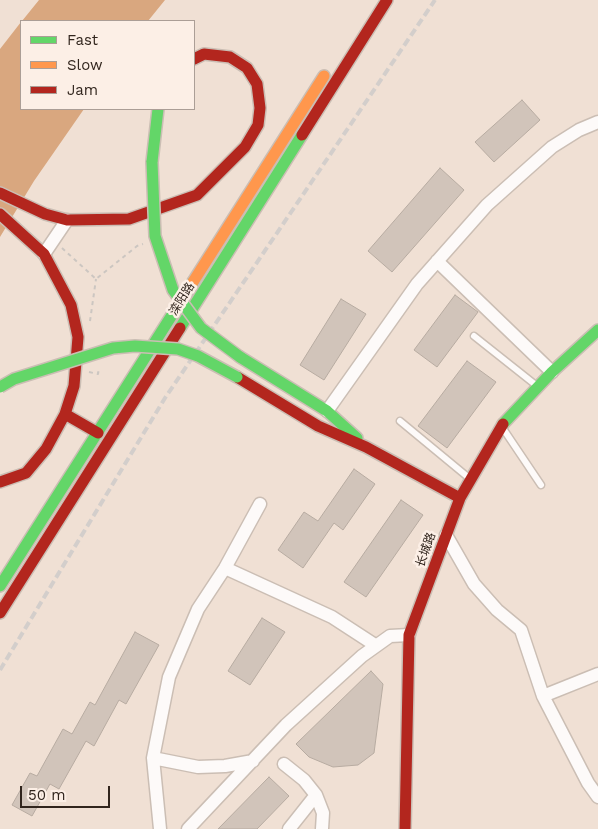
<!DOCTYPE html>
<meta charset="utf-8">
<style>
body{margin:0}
#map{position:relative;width:598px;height:829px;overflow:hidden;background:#f0e0d4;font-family:"Work Sans",sans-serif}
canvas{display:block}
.legend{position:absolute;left:20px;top:20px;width:175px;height:90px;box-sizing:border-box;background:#fcefe6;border:1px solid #ab9e96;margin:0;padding:6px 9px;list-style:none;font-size:15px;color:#31251d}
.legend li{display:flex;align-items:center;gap:10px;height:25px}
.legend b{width:25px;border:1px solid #ab9e96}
.scale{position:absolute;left:20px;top:786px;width:90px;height:22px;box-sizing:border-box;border:2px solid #31251d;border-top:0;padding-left:6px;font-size:15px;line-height:18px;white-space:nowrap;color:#31251d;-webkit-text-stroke:4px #fcefe6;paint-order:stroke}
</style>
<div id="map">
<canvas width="598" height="829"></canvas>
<ul class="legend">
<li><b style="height:6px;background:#63d668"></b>Fast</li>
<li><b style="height:6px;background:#ff974d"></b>Slow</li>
<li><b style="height:6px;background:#b3261e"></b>Jam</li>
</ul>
<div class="scale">50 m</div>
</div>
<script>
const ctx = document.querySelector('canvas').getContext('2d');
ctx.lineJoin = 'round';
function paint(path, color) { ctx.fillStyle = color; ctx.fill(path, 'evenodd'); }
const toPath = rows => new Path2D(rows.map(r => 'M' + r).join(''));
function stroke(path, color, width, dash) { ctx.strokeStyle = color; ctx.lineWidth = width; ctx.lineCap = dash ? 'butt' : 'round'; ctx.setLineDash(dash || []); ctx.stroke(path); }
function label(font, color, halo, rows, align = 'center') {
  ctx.font = font + ' "Work Sans","Noto Sans SC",sans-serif'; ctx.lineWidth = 5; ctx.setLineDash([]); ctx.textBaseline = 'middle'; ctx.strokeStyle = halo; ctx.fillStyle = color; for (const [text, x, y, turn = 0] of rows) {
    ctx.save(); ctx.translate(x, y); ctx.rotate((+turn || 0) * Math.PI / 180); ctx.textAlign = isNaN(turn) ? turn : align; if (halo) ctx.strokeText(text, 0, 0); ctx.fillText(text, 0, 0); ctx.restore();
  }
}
paint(toPath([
 [39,0,165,0,148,21,22,21],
 [21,22,21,109,84,109,34,181,0,237,0,49]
]), '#d9a77f');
const building = toPath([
 [522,100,540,120,494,162,475,142,522,100],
 [440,168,464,190,392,272,368,251,440,168],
 [455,295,478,312,437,367,414,350,455,295],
 [341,299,366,314,324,380,300,365,341,299],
 [467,361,496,382,447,448,418,426,467,361],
 [354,469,375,484,343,530,334,523,303,568,278,550,304,512,318,521,354,469],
 [401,500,423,515,366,597,344,582,401,500],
 [262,618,285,632,250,685,228,671,262,618],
 [135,632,159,645,126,704,119,700,94,746,86,741,59,789,50,784,32,816,12,805,30,773,37,776,63,729,72,734,90,702,95,705,135,632],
 [371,671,383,684,374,753,358,765,333,767,309,757,296,744,371,671],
 [269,777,289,796,257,829,218,829,269,777]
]);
paint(building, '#d1c4ba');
stroke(building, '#b7aba1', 1);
const lane = toPath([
 [474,336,537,386],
 [400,421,469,478],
 [502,427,541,485]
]);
const street = toPath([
 [44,254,67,220],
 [437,261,552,372],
 [327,411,417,284,487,205,552,147,579,130,598,122],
 [446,535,474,584,497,610,521,630,543,696,588,783,598,797],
 [225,568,332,617,375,645],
 [543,696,598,674],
 [153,758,198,767,225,766,253,761],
 [284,764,304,780,316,795,323,813,322,829],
 [160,829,153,758,169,677,198,609,225,568,260,504],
 [188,829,286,725,362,656,390,636,409,635],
 [289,829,316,795]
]);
const fast = toPath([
 [152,162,158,109],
 [180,328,302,135],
 [240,357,327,411,357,438],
 [503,424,552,372,598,330],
 [0,586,193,282]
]);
const slow = toPath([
 [193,282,324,76]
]);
const jam = toPath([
 [302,135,387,0],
 [0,193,45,214,67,220,129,219,197,195,245,147,258,125,260,108,257,84,247,68,230,57,204,54,194,59],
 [0,214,44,254,71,305,78,337,74,386,65,414,46,449,26,473,0,482],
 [237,377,318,426,366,447,460,498],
 [65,414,98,433],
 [0,613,180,328],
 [405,829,409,635,460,498,503,424]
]);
stroke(lane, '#cbbeb4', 9);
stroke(street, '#cbbeb4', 15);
stroke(fast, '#cbbeb4', 14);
stroke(slow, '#cbbeb4', 14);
stroke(jam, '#cbbeb4', 14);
stroke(toPath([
 [62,248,96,279,137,246,143,244],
 [90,321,96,279],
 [89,372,98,374,99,368]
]), '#ccc6c1', 2, [4, 4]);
stroke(lane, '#fdfaf9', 6);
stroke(street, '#fdfaf9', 12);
stroke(fast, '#63d668', 11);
stroke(slow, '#ff974d', 11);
stroke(jam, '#b3261e', 11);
stroke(toPath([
 [0,670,165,398,435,0]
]), '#d3cecb', 4, [8, 4]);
const fastBridge = toPath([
 [152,162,155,236,173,290,201,328,240,357],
 [0,387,14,379,113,348,135,346,178,349,198,356,237,377]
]);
stroke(fastBridge, '#cbbeb4', 14, []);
stroke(fastBridge, '#63d668', 11);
label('12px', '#31251d', '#fcefe6', [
 ["滦阳路",182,299,-58],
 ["长城路",426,550,-70]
]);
</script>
